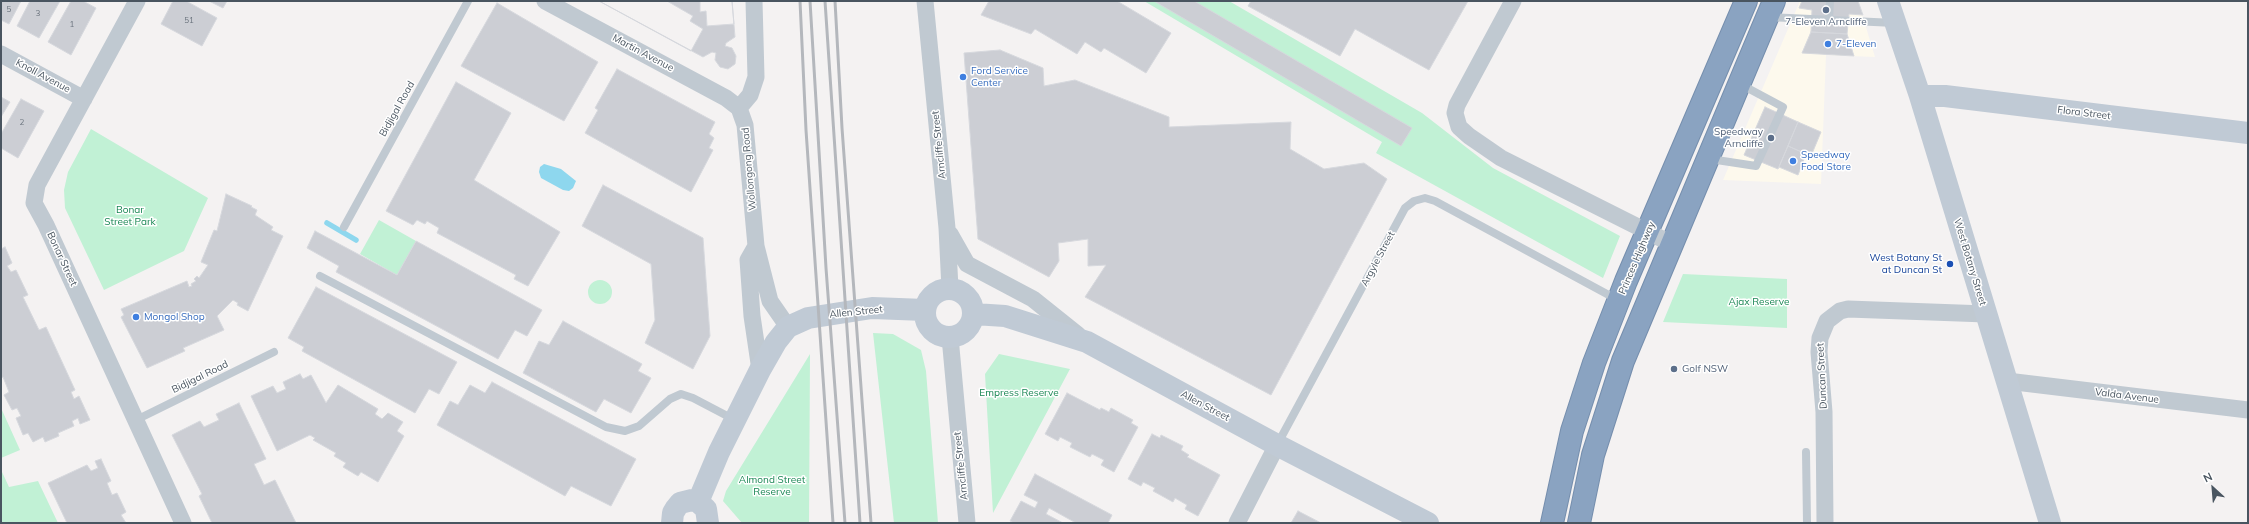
<!DOCTYPE html>
<style>
body{margin:0}
#map{position:relative;width:2249px;height:524px;overflow:hidden;background:#f4f2f2;font-family:Mulish,sans-serif}
canvas{display:block}
.frame{position:absolute;inset:0;border:2px solid #495560;pointer-events:none}
.north{position:absolute;left:2193px;top:468px;width:40px;height:40px;-webkit-text-stroke:3px #fff;paint-order:stroke;rotate:334deg;font-size:11px;font-weight:700;line-height:16px;text-align:center;color:#495560}
.north::after{content:'';display:block;margin:auto;width:14px;height:18px;background:#495560;clip-path:polygon(50% 0,100% 100%,50% 72%,0 100%)}
</style>
<div id="map">
<canvas width="2249" height="524"></canvas>
<div class="frame"></div>
<div class="north">N</div>
</div>
<script>
const ctx = document.querySelector('canvas').getContext('2d');
ctx.lineJoin = 'round';
function paint(path, color) { ctx.fillStyle = color; ctx.fill(path, 'evenodd'); }
const toPath = rows => new Path2D(rows.map(r => 'M' + r).join(''));
function stroke(path, color, width, dash) { ctx.strokeStyle = color; ctx.lineWidth = width; ctx.lineCap = dash ? 'butt' : 'round'; ctx.setLineDash(dash || []); ctx.stroke(path); }
function label(font, color, halo, rows, align = 'center') {
  ctx.font = font + ' Mulish,sans-serif'; ctx.lineWidth = 3; ctx.setLineDash([]); ctx.textBaseline = 'middle'; ctx.strokeStyle = halo; ctx.fillStyle = color; for (const [text, x, y, turn = 0] of rows) {
    ctx.save(); ctx.translate(x, y); ctx.rotate((+turn || 0) * Math.PI / 180); ctx.textAlign = isNaN(turn) ? turn : align; if (halo) ctx.strokeText(text, 0, 0); ctx.fillText(text, 0, 0); ctx.restore();
  }
}
paint(toPath([
 [1800,1,1858,1,1875,57,1826,55,1821,184,1723,180]
]), '#fdf9ed');
paint(toPath([
 [1144,1,1229,1,1422,113,1493,168,1620,236,1603,278,1376,153,1382,142],
 [91,129,208,198,184,251,104,290,65,208,64,190,68,172],
 [379,220,416,241,397,275,360,254],
 [1683,274,1787,279,1787,328,1663,322],
 '588 292a12 12 0 1 1 24 0a12 12 0 1 1-24 0Z',
 [873,333,893,334,921,350,926,371,938,523,894,523],
 [810,354,809,523,742,523,723,501,726,491],
 [999,354,1070,369,993,513,985,374],
 [1,408,20,450,1,458],
 [2,472,9,487,38,481,58,523,1,523]
]), '#c1f1d5');
paint(toPath([
 [544,164,561,169,576,181,573,188,569,191,563,190,541,178,539,172,540,167]
]), '#8ed7ee');
stroke(toPath([
 [327,223,356,240]
]), '#8ed7ee', 5.5);
const building = toPath([
 [1,1,21,1,9,24,1,20,1,1],
 [30,1,60,1,39,38,17,26,30,1],
 [71,1,83,1,96,8,71,55,48,42,71,1],
 [173,1,186,1,217,18,202,46,161,24,173,1],
 [209,1,227,1,223,8,209,1],
 [599,1,732,1,735,37,726,43,725,46,732,48,736,56,735,64,728,69,720,67,715,60,716,53,712,52,703,57,599,1],
 [599,1,667,1,693,16,690,21,703,29,691,51,599,1],
 [700,1,732,1,734,24,707,26,706,11,700,12,700,1],
 [989,1,1117,1,1171,33,1146,73,1104,48,1101,52,1085,42,1077,54,1035,29,1031,34,981,15,989,1],
 [1154,1,1194,1,1412,128,1401,146,1154,1],
 [1251,1,1468,1,1429,70,1355,29,1340,56,1248,6,1251,1],
 [1802,1,1858,1,1863,15,1849,14,1847,34,1811,32,1812,10,1799,8,1802,1],
 [497,3,598,62,564,121,461,66,497,3],
 [1811,32,1847,34,1854,56,1802,53,1811,32],
 [1000,50,1043,68,1044,86,1075,80,1169,117,1169,127,1291,122,1290,149,1324,169,1364,163,1387,179,1271,395,1085,297,1106,265,1088,266,1088,239,1058,243,1059,261,1049,277,978,239,964,53,1000,50],
 [617,69,715,122,709,134,714,138,709,148,713,150,691,192,585,133,598,110,595,108,617,69],
 [456,82,511,113,474,180,560,232,528,286,514,279,516,275,437,233,439,228,427,221,425,224,417,220,413,225,386,211,456,82],
 [1,97,10,102,1,117,1,97],
 [21,99,44,111,18,158,1,148,1,134,21,99],
 [1765,107,1798,122,1778,169,1744,155,1765,107],
 [1798,122,1821,132,1811,156,1788,146,1798,122],
 [1788,146,1806,154,1798,175,1779,167,1788,146],
 [603,185,703,238,710,336,693,369,645,343,655,320,651,264,582,226,603,185],
 [226,194,252,206,251,207,257,210,255,215,273,227,271,230,283,236,248,311,237,305,238,303,233,300,217,316,224,330,183,348,185,351,147,368,121,317,124,315,121,309,187,281,189,287,192,286,191,284,196,281,194,279,197,276,199,278,208,265,201,262,214,230,217,231,226,194],
 [315,231,397,275,416,241,542,310,527,336,515,330,498,359,336,272,339,266,307,248,315,231],
 [5,247,12,263,7,266,11,272,16,270,28,295,23,297,39,330,46,327,75,390,71,392,74,399,79,396,90,420,80,424,78,418,72,421,74,426,58,433,59,436,45,442,43,437,33,442,28,433,23,435,16,418,21,416,17,408,12,410,4,395,9,392,3,377,1,378,1,249,5,247],
 [316,287,457,362,439,394,429,389,415,413,302,351,304,347,288,338,316,287],
 [563,321,642,364,638,371,651,378,631,413,604,399,596,412,523,373,539,341,549,345,563,321],
 [300,374,303,379,311,375,326,403,338,385,378,409,375,414,382,419,388,413,403,422,397,431,404,436,378,482,361,472,358,476,343,467,346,463,334,456,336,453,313,440,315,438,310,435,277,451,251,396,273,386,277,393,286,389,283,382,300,374],
 [492,382,636,459,611,506,571,486,565,496,437,425,450,401,458,405,470,385,485,393,492,382],
 [1067,393,1100,410,1101,408,1109,412,1111,408,1133,420,1131,423,1138,427,1114,472,1101,465,1104,460,1092,454,1090,457,1070,447,1072,443,1060,437,1058,441,1045,434,1067,393],
 [239,403,266,459,254,464,264,485,275,480,296,523,212,523,199,496,202,494,172,435,200,421,204,427,219,420,216,414,239,403],
 [1152,434,1160,438,1161,435,1183,446,1181,450,1189,455,1187,457,1220,475,1198,516,1185,509,1187,505,1175,498,1173,502,1153,491,1155,488,1143,482,1141,486,1128,479,1152,434],
 [101,459,111,481,107,483,112,495,117,493,126,512,121,515,126,523,67,523,48,483,87,465,91,471,98,468,95,461,101,459],
 [1035,474,1112,515,1108,523,1076,523,1049,508,1046,514,1063,523,1014,523,1010,521,1021,501,1035,508,1038,502,1024,495,1035,474],
 [1298,511,1321,523,1291,523,1298,511]
]);
paint(building, '#ccced4');
stroke(building, '#d6d8dd', 1);
const highway = toPath([
 [1552,523,1572,431,1594,363,1626,281,1746,1],
 [1579,523,1593,455,1623,361,1774,1]
]);
stroke(highway, '#758ead', 24);
stroke(toPath([
 [1768,17,1895,23],
 [1829,20,1830,1],
 [1710,159,1756,166,1783,107,1740,84],
 [344,227,468,1],
 [320,276,606,427,625,431,639,426,670,399,681,394,693,398,735,420],
 [136,420,274,352],
 [1277,445,1405,208,1414,201,1425,198,1435,201,1618,300],
 [1806,452,1807,523]
]), '#c0c9d1', 8);
stroke(toPath([
 [137,1,37,185,34,203,46,225,183,523],
 [545,1,726,98,739,108],
 [754,1,756,77,750,95,739,108,745,125,756,246,770,301,788,327],
 [925,1,947,228,950,289],
 [1513,1,1457,105,1455,113,1459,127,1469,136,1501,158,1672,244],
 [1,54,84,99],
 [950,234,967,264,1033,299,1078,335],
 [756,246,748,260,752,316,760,370],
 [950,337,967,523],
 [2007,381,2248,410],
 [1237,523,1277,445],
 [1825,523,1824,412,1819,352,1820,338,1827,321,1840,311,1848,309,1986,314]
]), '#c0c9d1', 17);
stroke(toPath([
 [1888,1,1920,96,2050,523],
 [1920,96,1945,96,2248,133],
 '925 313a24 24 0 1 1 48 0a24 24 0 1 1-48 0Z',
 [974,314,1005,316,1087,342,1277,445,1428,523],
 [698,502,719,452,760,370,776,342,788,327,808,318,872,308,925,310],
 [672,523,673,513,676,508,680,503,692,500,698,502,706,509,708,523]
]), '#c0cad5', 22);
stroke(highway, '#8aa3c1', 22);
stroke(toPath([
 [800,1,806,130,833,523],
 [810,1,826,268,845,523],
 [825,1,860,523],
 [835,1,842,128,871,523]
]), '#b4b7bc', 3);
for (const [x, y, r, color] of [
 [1826,10,4,"#5c6f8a"],
 [1828,44,4,"#3f7fe0"],
 [963,77,4,"#3f7fe0"],
 [1771,138,4,"#5c6f8a"],
 [1793,161,4,"#3f7fe0"],
 [1950,264,4,"#1a4fb4"],
 [136,317,4,"#3f7fe0"],
 [1674,369,4,"#5c6f8a"]
]) { const dot = new Path2D(); dot.arc(x, y, r, 0, 2 * Math.PI); ctx.fillStyle = color; ctx.fill(dot); stroke(dot, '#fff', 1.5); }
label('8px', '#6a737d', null, [
 ["5",9,10],
 ["3",38,14],
 ["51",189,21],
 ["1",72,25],
 ["2",22,123]
]);
label('10px', '#4e5e75', '#fff', [
 ["7-Eleven Arncliffe",1826,22],
 ["Speedway",1763,132,"right"],
 ["Arncliffe",1763,144,"right"],
 ["Golf NSW",1682,369,"left"]
]);
label('10px', '#366cbe', '#fff', [
 ["7-Eleven",1836,44],
 ["Ford Service",971,71],
 ["Center",971,83],
 ["Speedway",1801,155],
 ["Food Store",1801,167],
 ["Mongol Shop",144,317]
], 'left');
label('10px', '#495560', '#fff', [
 ["Martin Avenue",643,53,28],
 ["Knoll Avenue",43,76,28],
 ["Bidjigal Road",397,109,-61],
 ["Flora Street",2084,113,7],
 ["Arncliffe Street",939,145,-96],
 ["Wollongong Road",749,169,-95],
 ["Princes Highway",1637,258,-67],
 ["Bonar Street",62,259,65],
 ["Argyle Street",1378,259,-62],
 ["West Botany Street",1970,262,73],
 ["Allen Street",856,312,-6],
 ["Duncan Street",1822,376,-93],
 ["Bidjigal Road",200,377,-26],
 ["Valda Avenue",2127,396,7],
 ["Allen Street",1205,406,28],
 ["Arncliffe Street",961,466,-96]
]);
label('10px', '#168551', '#fff', [
 ["Bonar",130,210],
 ["Street Park",130,222],
 ["Ajax Reserve",1759,302],
 ["Empress Reserve",1019,393],
 ["Almond Street",772,480],
 ["Reserve",772,492]
]);
label('10px', '#164399', '#fff', [
 ["West Botany St",1942,258],
 ["at Duncan St",1942,270]
], 'right');
</script>
